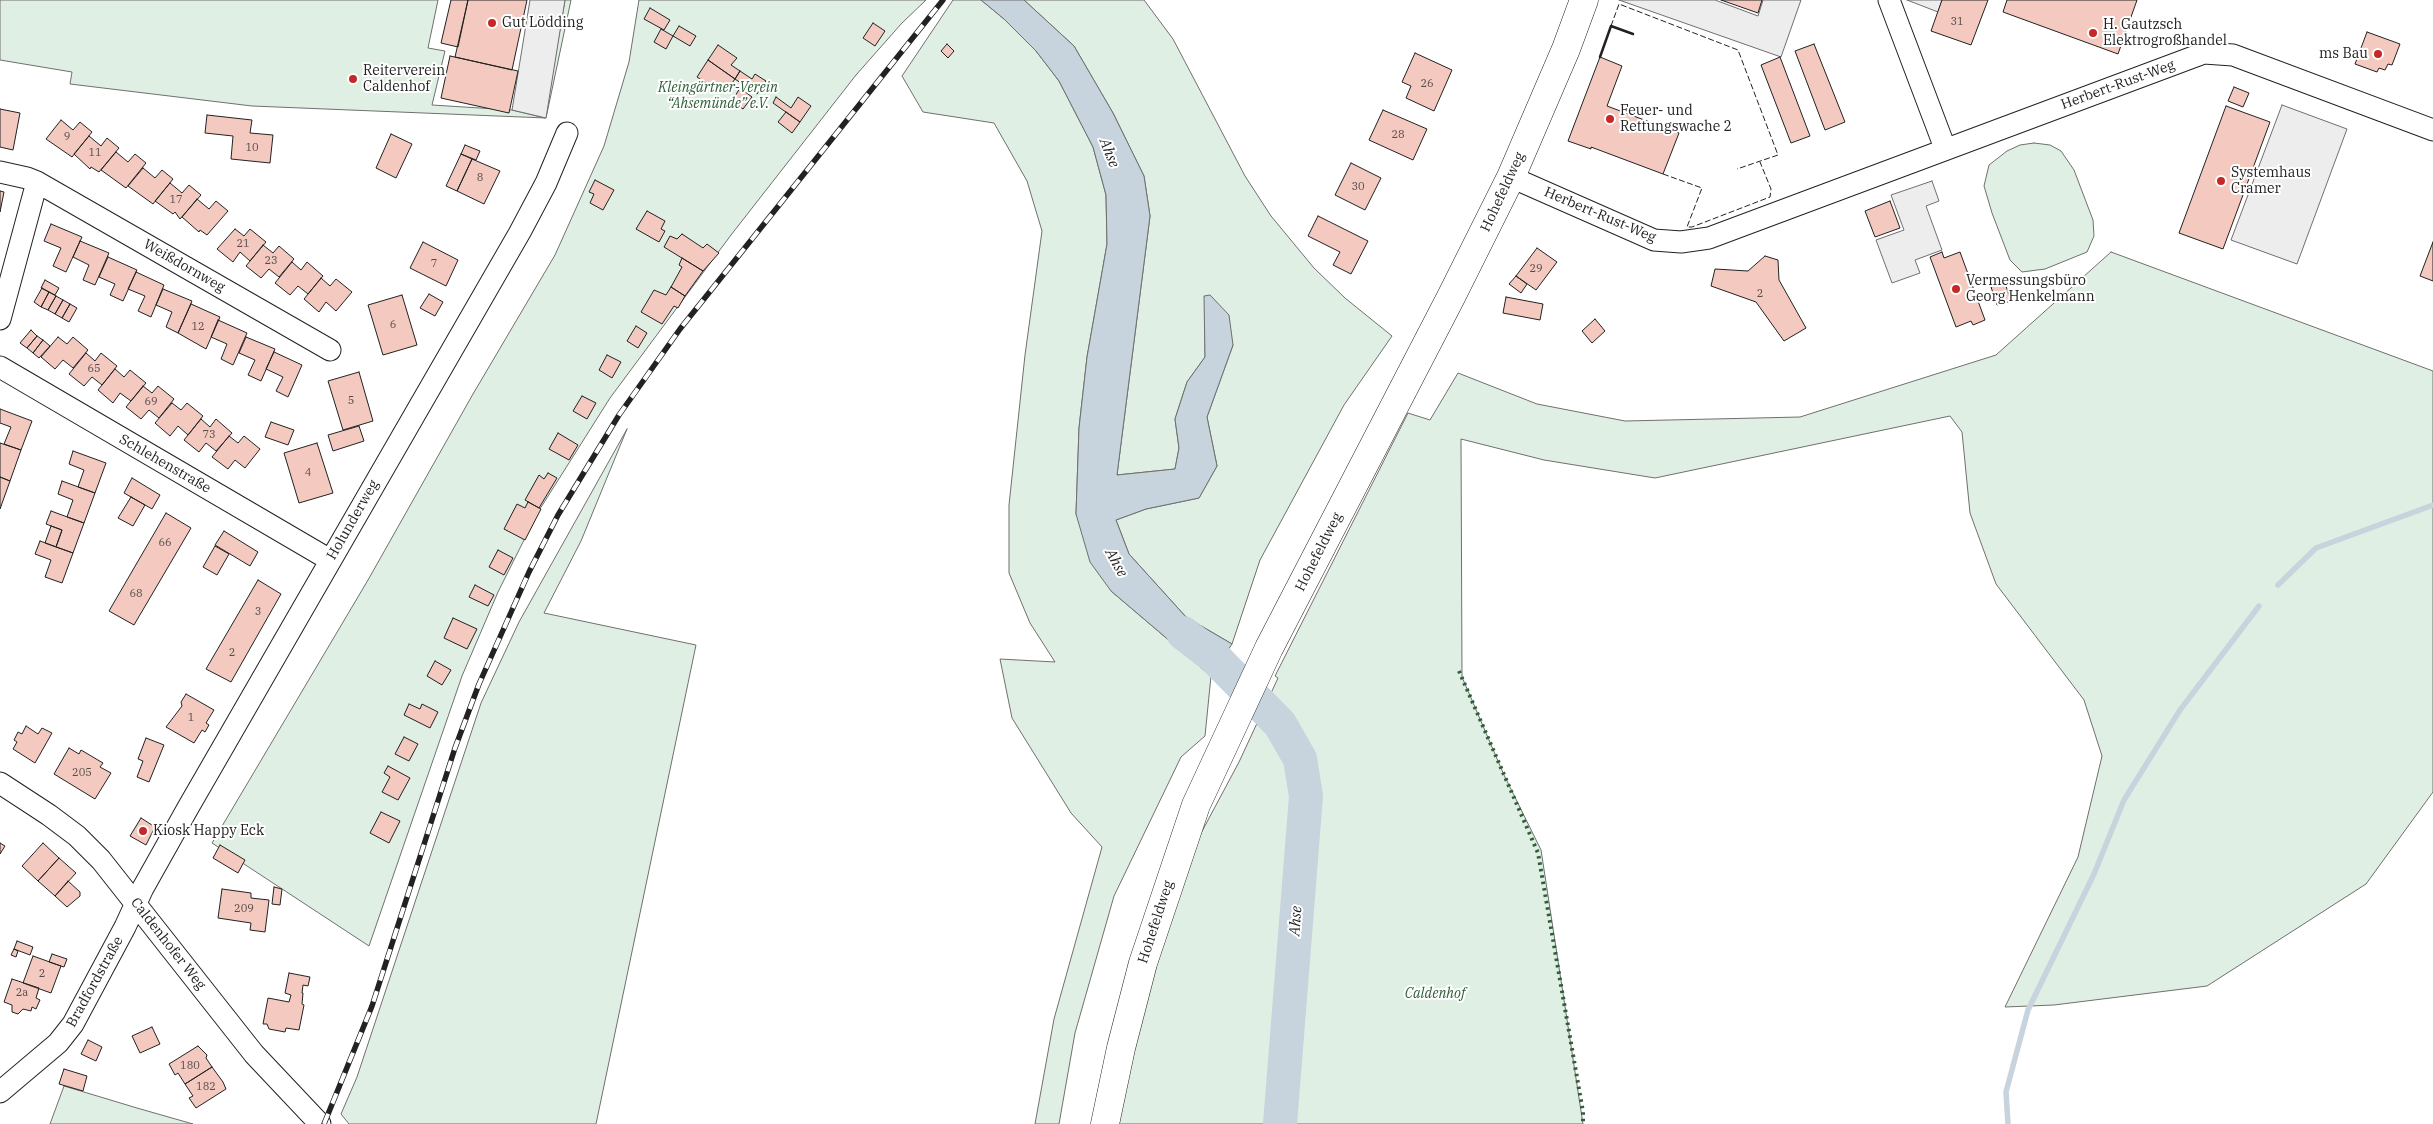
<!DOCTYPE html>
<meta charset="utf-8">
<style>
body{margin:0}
canvas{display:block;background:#fff}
</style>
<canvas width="2433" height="1124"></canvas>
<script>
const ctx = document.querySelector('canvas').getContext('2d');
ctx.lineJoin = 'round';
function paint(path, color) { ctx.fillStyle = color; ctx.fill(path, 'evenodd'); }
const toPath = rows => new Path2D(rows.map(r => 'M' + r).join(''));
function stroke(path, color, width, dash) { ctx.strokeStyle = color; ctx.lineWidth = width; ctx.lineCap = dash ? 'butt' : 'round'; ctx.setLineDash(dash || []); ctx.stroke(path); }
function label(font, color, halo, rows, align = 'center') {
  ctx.font = font + ' "IBM Plex Serif",serif'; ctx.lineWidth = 4; ctx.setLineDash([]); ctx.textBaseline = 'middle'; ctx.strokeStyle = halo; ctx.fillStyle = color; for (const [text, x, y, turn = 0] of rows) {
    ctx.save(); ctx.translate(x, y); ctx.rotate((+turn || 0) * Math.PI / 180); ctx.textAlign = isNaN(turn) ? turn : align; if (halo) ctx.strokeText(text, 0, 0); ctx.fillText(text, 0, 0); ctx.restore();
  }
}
const green = toPath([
 [0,0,438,0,428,48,445,51,432,105,512,110,545,118,565,0,571,0,546,118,252,106,70,84,72,72,0,60,0,0],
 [639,0,926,0,902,23,856,75,731,235,610,398,538,512,498,592,462,676,369,946,212,843,368,580,473,394,555,255,604,146,629,62,639,0],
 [953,0,981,0,1004,19,1036,51,1059,81,1093,147,1106,195,1107,244,1087,357,1079,428,1076,514,1111,591,1211,676,1205,736,1181,757,1114,896,1075,1033,1059,1124,1035,1124,1054,1019,1102,847,1071,813,1012,718,1000,659,1055,662,1030,623,1009,573,1009,505,1025,355,1042,231,1027,181,994,123,923,112,902,76,953,0],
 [1024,0,1144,0,1173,39,1245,176,1271,216,1314,268,1345,298,1392,336,1344,405,1260,560,1232,644,1186,617,1129,554,1116,520,1146,509,1199,498,1217,466,1207,417,1233,345,1205,296,1205,357,1187,382,1175,419,1179,448,1175,469,1117,475,1150,216,1144,176,1113,113,1074,46,1024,0],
 [2034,143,2050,145,2061,151,2074,170,2093,220,2094,236,2087,252,2045,269,2022,272,2010,260,1992,213,1984,186,1989,165,2007,151,2020,145,2034,143],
 [2111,252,2433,371,2433,792,2366,884,2207,986,2054,1005,2005,1007,2078,857,2102,756,2084,700,1996,584,1970,513,1962,432,1950,416,1655,478,1544,460,1461,439,1462,677,1504,775,1541,850,1583,1124,1115,1124,1140,997,1192,850,1239,762,1278,678,1275,676,1408,413,1430,420,1458,373,1537,404,1625,421,1800,417,1996,355,2111,252],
 [627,429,581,541,544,613,696,645,596,1124,349,1124,341,1114,357,1077,481,703,519,622,627,429],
 [64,1086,137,1108,193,1124,50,1124,64,1086]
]);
paint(green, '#e0efe3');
stroke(green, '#6f6f6f', 1);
const parking = toPath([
 [530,0,565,0,546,118,512,110,530,0],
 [1619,0,1715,0,1758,16,1763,0,1801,0,1781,57,1619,0],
 [1907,0,1942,0,1938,12,1907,0],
 [2282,105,2347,129,2297,264,2231,240,2282,105],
 [1932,181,1939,201,1926,206,1942,250,1915,260,1920,273,1892,283,1876,240,1904,230,1891,195,1932,181]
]);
paint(parking, '#ededed');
stroke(parking, '#6f6f6f', 1);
const water = toPath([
 [981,0,1024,0,1074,46,1113,113,1144,176,1150,216,1117,475,1175,469,1179,448,1175,419,1187,382,1205,357,1204,296,1210,295,1229,315,1233,345,1207,417,1217,466,1199,498,1146,509,1116,520,1129,554,1186,617,1232,644,1211,676,1111,591,1090,562,1076,514,1079,428,1087,357,1107,244,1106,195,1093,147,1059,81,1036,51,1004,19,981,0]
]);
paint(water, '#c7d3dd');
stroke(water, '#6f6f6f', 1);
stroke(toPath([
 [2278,585,2316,548,2433,505],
 [2008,1124,2006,1092,2028,1010,2094,874,2124,800,2180,710,2259,606]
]), '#c7d3dd', 5.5);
stroke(toPath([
 [1183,633,1213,656,1280,724,1300,759,1306,796,1280,1124]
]), '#c7d3dd', 34);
const building = toPath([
 [451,0,468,0,458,47,441,43,451,0],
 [468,0,527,0,512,70,455,57,468,0],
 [1721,0,1762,0,1758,13,1721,0],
 [1942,0,1988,0,1971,45,1931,31,1942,0],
 [2007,0,2137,0,2118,54,2003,12,2007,0],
 [650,8,670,20,664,30,644,19,650,8],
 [873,23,885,31,875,46,863,38,873,23],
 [679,26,696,36,690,46,673,36,679,26],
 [661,29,673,36,666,49,654,42,661,29],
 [2367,32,2400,44,2392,65,2388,64,2385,70,2379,68,2377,72,2355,64,2367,32],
 [947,44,954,51,948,58,941,51,947,44],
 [1814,44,1845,122,1825,130,1795,51,1814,44],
 [718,45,737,58,731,65,740,71,735,79,708,60,718,45],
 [1415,53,1452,70,1434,111,1406,98,1411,86,1402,82,1415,53],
 [450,56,518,71,509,113,441,98,450,56],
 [1600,57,1622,66,1607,106,1679,133,1663,174,1591,147,1591,149,1568,141,1600,57],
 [1780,57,1810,136,1791,143,1761,65,1780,57],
 [708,60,735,79,727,90,721,86,718,91,697,77,708,60],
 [740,71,752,79,755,74,766,81,757,94,735,79,740,71],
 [2234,87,2249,93,2243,107,2228,101,2234,87],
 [740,88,752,97,743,109,732,101,740,88],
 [776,97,791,108,798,97,811,106,800,122,773,103,776,97],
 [2226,106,2270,122,2223,249,2179,233,2226,106],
 [0,109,20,113,13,150,0,147,0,109],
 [1383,110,1427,129,1413,160,1369,140,1383,110],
 [786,112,800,122,792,133,778,122,786,112],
 [207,115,252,120,250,133,273,135,270,163,231,159,233,136,205,133,207,115],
 [61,120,73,130,80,122,92,132,72,157,46,139,61,120],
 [391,134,412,144,396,178,376,168,391,134],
 [89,136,101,146,107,138,119,148,99,172,91,167,90,169,74,154,89,136],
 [465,145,480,151,476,160,461,154,465,145],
 [116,152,128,162,135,154,146,163,126,188,101,170,116,152],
 [461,154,472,159,457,191,446,186,461,154],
 [472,159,500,171,484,204,457,191,472,159],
 [1351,163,1381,178,1365,210,1335,195,1351,163],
 [143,168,155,178,162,170,173,179,153,204,128,186,143,168],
 [595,180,614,190,603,210,590,203,594,194,589,192,595,180],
 [170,183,182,193,189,185,201,195,180,219,175,212,173,214,155,201,170,183],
 [0,191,4,192,0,212,0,191],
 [197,199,209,209,216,201,228,211,207,235,200,230,199,232,182,217,197,199],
 [1890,201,1900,228,1875,237,1865,211,1890,201],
 [647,211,665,221,661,229,665,231,659,242,636,229,647,211],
 [1318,216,1368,241,1351,274,1333,265,1340,252,1308,236,1318,216],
 [51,224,82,237,66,272,53,266,61,248,44,241,51,224],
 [235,229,244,236,250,229,266,242,250,261,240,252,233,262,217,249,235,229],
 [682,234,703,248,707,244,719,253,703,271,664,247,670,236,677,239,682,234],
 [80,241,109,253,95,285,83,280,89,265,73,257,80,241],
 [423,242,458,260,446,286,410,268,423,242],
 [2433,242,2433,281,2420,276,2433,242],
 [263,245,273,253,279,246,294,259,279,277,269,269,261,278,246,266,263,245],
 [1537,248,1557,262,1536,290,1516,276,1537,248],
 [1942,252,1944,258,1960,252,1985,320,1973,325,1971,321,1956,327,1930,257,1942,252],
 [1765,256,1778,260,1779,280,1806,328,1784,341,1756,302,1711,286,1715,269,1748,271,1765,256],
 [108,257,137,270,123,301,110,295,115,284,99,277,108,257],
 [682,258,703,271,685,296,671,287,682,267,679,265,682,258],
 [292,262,301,270,307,262,323,276,308,294,298,286,290,295,275,283,292,262],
 [136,272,164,285,151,317,138,311,145,296,128,289,136,272],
 [1516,276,1527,284,1521,293,1509,284,1516,276],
 [321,278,330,286,336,279,352,292,336,311,326,302,319,312,304,299,321,278],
 [45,280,59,288,55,295,41,288,45,280],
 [2005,283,2011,301,1997,305,1991,287,2005,283],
 [671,287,685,296,678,308,674,306,662,324,641,312,654,290,666,295,671,287],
 [42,288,49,292,41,307,34,302,42,288],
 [163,289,192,301,178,333,166,327,172,312,156,305,163,289],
 [49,292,56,296,48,310,41,307,49,292],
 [429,294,443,302,435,316,420,308,429,294],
 [402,295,417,345,383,355,368,305,402,295],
 [56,296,63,300,55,314,48,310,56,296],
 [1506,297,1543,304,1540,320,1503,313,1506,297],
 [63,300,70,304,62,318,55,314,63,300],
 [70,304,77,308,69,322,62,318,70,304],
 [191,304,220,317,206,349,178,333,191,304],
 [1595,319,1605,331,1592,343,1582,331,1595,319],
 [218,320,247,333,233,365,221,359,227,344,211,337,218,320],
 [636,326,647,333,638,348,627,341,636,326],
 [31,330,37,336,27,348,20,343,31,330],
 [37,336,43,340,33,353,27,348,37,336],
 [58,337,67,344,73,337,88,350,73,368,63,360,55,369,41,357,58,337],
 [246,337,275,349,261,381,248,375,255,360,239,353,246,337],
 [43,340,50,346,39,358,33,353,43,340],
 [274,352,302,365,288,397,276,391,283,377,266,369,274,352],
 [86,353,95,361,101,353,117,366,102,385,92,377,84,386,69,374,86,353],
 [607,355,621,362,612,378,599,370,607,355],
 [115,369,124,377,130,370,146,383,131,401,120,393,113,403,98,390,115,369],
 [359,372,373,421,343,430,328,381,359,372],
 [143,386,152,393,158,386,174,399,159,418,149,410,141,419,126,407,143,386],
 [582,396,596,403,587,419,573,411,582,396],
 [172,403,181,410,187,403,203,416,188,435,178,426,170,436,155,423,172,403],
 [0,409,32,421,21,450,4,444,11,427,0,423,0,409],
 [201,419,210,427,216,419,232,433,216,451,206,443,199,452,184,440,201,419],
 [271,422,294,430,288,445,265,437,271,422],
 [359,426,364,441,333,451,328,435,359,426],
 [558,433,578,445,569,460,549,449,558,433],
 [229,436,238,443,244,436,260,449,245,468,235,460,228,469,212,457,229,436],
 [0,443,21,450,10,481,0,477,0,443],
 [317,443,333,493,299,503,284,453,317,443],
 [73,451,106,463,95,493,78,487,84,470,69,464,73,451],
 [548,473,557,478,539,508,525,500,539,475,544,479,548,473],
 [0,477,10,481,0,509,0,477],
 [132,478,160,495,152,509,124,493,132,478],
 [62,481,95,493,84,523,67,517,73,500,58,494,62,481],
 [131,497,145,505,133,526,118,518,131,497],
 [528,502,541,509,525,540,504,529,517,504,525,508,528,502],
 [51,511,84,523,73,553,56,547,62,530,46,524,51,511],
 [166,513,191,528,134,625,109,611,166,513],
 [51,526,62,530,56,547,45,543,51,526],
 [224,531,258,552,250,566,215,545,224,531],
 [40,541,73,553,62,583,45,577,51,560,35,554,40,541],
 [215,546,229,554,217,575,203,567,215,546],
 [498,550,513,558,504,575,489,567,498,550],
 [258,580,281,594,231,682,206,669,258,580],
 [475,585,494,595,488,606,469,597,475,585],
 [453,618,477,629,467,649,444,638,453,618],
 [435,661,451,670,442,685,427,676,435,661],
 [186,694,214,710,206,723,209,725,205,732,202,730,194,743,166,727,182,706,181,702,186,694],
 [409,704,420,709,422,704,438,712,430,728,404,715,409,704],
 [26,726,38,734,42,728,52,733,35,763,13,749,17,742,14,740,18,732,22,734,26,726],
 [404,737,418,744,409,761,395,754,404,737],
 [146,738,164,745,149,782,137,777,143,761,138,759,146,738],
 [69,748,79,754,81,750,103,763,100,767,111,773,95,799,54,774,69,748],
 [388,766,410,778,398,800,382,792,390,777,384,773,388,766],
 [381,812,400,821,389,843,370,833,381,812],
 [141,818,155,827,146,845,130,836,141,818],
 [0,843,5,846,0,854,0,843],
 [43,843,59,858,38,881,22,866,43,843],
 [220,845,245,860,238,873,213,858,220,845],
 [59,858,76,873,55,896,38,881,59,858],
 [68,881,80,892,80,896,67,907,55,896,68,881],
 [274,887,282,889,280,905,272,904,274,887],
 [222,889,251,893,251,898,269,900,265,932,250,930,251,923,218,918,222,889],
 [17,941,33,947,30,955,14,949,17,941],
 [14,949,18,951,16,957,11,955,14,949],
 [52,954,67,959,64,967,49,962,52,954],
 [33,956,61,966,51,993,23,983,33,956],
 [289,973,310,977,308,986,303,985,302,993,303,993,302,1004,304,1005,299,1030,286,1028,285,1032,269,1029,267,1024,263,1024,268,998,289,1002,291,995,285,993,289,973],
 [12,979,39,988,36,998,40,1000,36,1009,32,1007,31,1011,23,1009,18,1014,12,1012,12,1005,4,1002,12,979],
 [152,1027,160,1044,140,1053,132,1036,152,1027],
 [88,1040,102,1047,96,1061,81,1054,88,1040],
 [198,1046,207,1055,206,1058,212,1067,185,1084,178,1073,175,1075,169,1064,198,1046],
 [212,1067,223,1082,226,1089,196,1108,189,1098,193,1096,185,1084,212,1067],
 [64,1069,87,1076,83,1091,59,1084,64,1069]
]);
paint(building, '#f3c9c0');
stroke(building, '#222', 1);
const minor = toPath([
 [1889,0,1945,148],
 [0,172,27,178,37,182],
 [1511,177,1654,240,1681,242,1709,238,2204,53,2233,55,2433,130],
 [0,319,37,182,330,350],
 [0,367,330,560],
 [0,783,49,815,77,836,101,860,254,1054,320,1124],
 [0,1092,58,1043,73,1024,125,927,143,888,189,806,520,232,546,183,567,133]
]);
const major = toPath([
 [1105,1124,1121,1048,1143,963,1196,805,1269,648,1451,297,1511,177,1566,49,1584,0]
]);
stroke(minor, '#222', 23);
stroke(major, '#222', 29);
stroke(minor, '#fff', 21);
stroke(major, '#fff', 28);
const rail = toPath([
 [324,1124,372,1006,455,748,479,684,529,572,558,515,619,415,680,329,943,0]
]);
stroke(rail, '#222', 5.5);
stroke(rail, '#fff', 4, [11]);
stroke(toPath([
 [1459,671,1538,853,1583,1112,1583,1124]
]), '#2f5e38', 4, [2.5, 4]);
stroke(toPath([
 [1611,26,1619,4,1738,50,1778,155,1737,169],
 [1663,174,1702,188,1687,227,1692,227,1770,197,1771,189,1760,162]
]), '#222', 1, [6, 2.5]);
stroke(toPath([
 [1600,57,1611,26,1633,34]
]), '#222', 2.5);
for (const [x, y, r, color] of [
 [492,23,5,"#c62828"],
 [2093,33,5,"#c62828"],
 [2378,54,5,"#c62828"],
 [353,79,5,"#c62828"],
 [1610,119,5,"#c62828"],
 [2221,181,5,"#c62828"],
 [1956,289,5,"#c62828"],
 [143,831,5,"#c62828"]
]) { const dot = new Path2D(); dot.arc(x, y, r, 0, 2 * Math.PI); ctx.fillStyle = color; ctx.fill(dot); stroke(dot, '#fff', 2); }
label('11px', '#564c4a', null, [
 ["31",1957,22],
 ["26",1427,84],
 ["28",1398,135],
 ["9",67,137],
 ["10",252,148],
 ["11",95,153],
 ["8",480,178],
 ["30",1358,187],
 ["17",176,200],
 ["21",243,244],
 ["23",271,261],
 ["7",434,264],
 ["29",1536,269],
 ["2",1760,294],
 ["6",393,325],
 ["12",198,327],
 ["65",94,369],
 ["5",351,401],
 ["69",151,402],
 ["73",209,435],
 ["4",308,473],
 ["66",165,543],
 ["68",136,594],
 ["3",258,612],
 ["2",232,653],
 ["1",191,718],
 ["205",82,773],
 ["209",244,909],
 ["2",42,974],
 ["2a",22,993],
 ["180",190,1066],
 ["182",206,1087]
]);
label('14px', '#222', '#fff', [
 ["Gut Lödding",502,23],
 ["H. Gautzsch",2103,25],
 ["Elektrogroßhandel",2103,41],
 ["ms Bau",2368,54,"right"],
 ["Reiterverein",363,71],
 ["Caldenhof",363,87],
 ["Feuer- und",1620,111],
 ["Rettungswache 2",1620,127],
 ["Systemhaus",2231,173],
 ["Cramer",2231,189],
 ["Vermessungsbüro",1966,281],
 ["Georg Henkelmann",1966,297],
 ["Kiosk Happy Eck",153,831]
], 'left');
label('14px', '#222', '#fff', [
 ["Herbert-Rust-Weg",2118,85,-20],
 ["Hohefeldweg",1503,192,-65],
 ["Herbert-Rust-Weg",1600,215,23],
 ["Weißdornweg",184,266,30],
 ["Schlehenstraße",165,464,30],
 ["Holunderweg",353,520,-60],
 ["Hohefeldweg",1319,552,-63],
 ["Hohefeldweg",1156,922,-72],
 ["Caldenhofer Weg",168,944,52],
 ["Bradfordstraße",95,982,-61]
]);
label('italic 14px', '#2f5e38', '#fff', [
 ["Kleingärtner-Verein",718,88],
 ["“Ahsemünde” e.V.",718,104],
 ["Caldenhof",1435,994]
]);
label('italic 15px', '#222', '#fff', [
 ["Ahse",1109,153,69],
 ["Ahse",1116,563,61],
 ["Ahse",1296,921,-86]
]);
</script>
